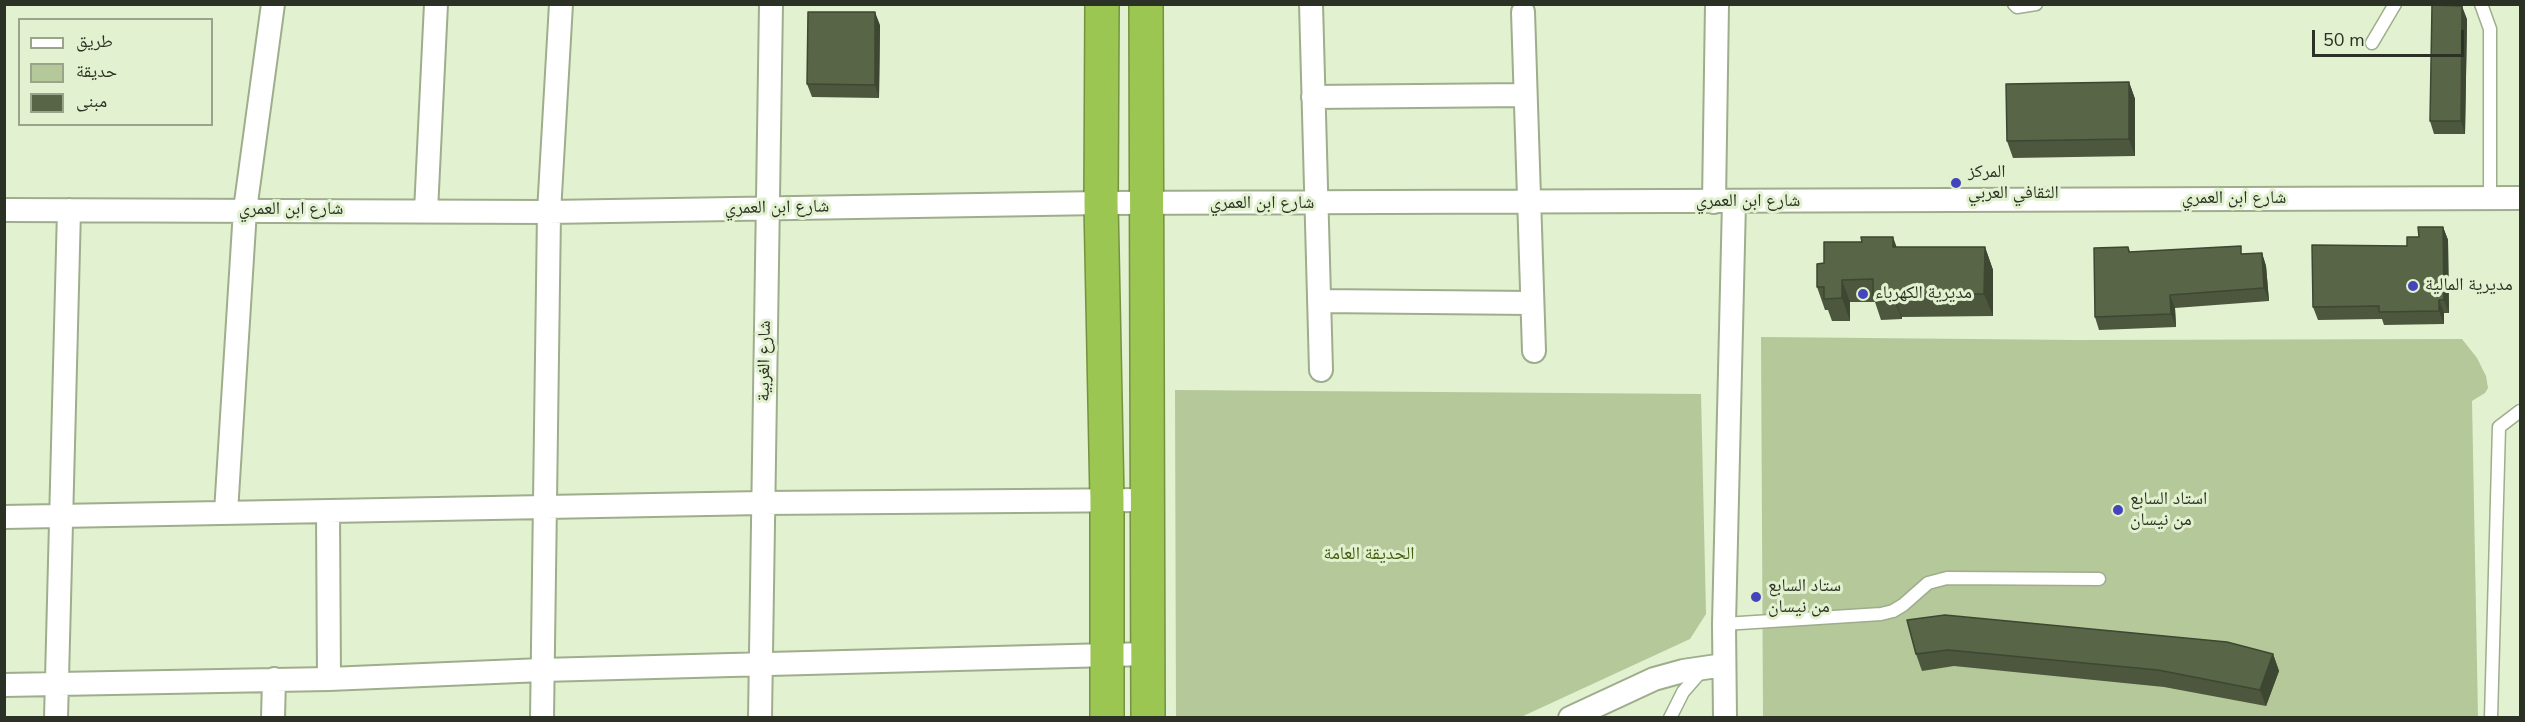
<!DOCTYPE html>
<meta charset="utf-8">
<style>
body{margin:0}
#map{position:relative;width:2525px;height:722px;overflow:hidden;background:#e2f1cf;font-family:"Nunito Sans","Noto Naskh Arabic",sans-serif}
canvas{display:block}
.frame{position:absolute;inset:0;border:6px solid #2b3124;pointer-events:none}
.legend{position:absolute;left:18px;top:18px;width:195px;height:108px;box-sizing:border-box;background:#e2f1cf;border:2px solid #99a48b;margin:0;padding:8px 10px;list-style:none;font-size:18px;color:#2b3124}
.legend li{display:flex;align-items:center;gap:12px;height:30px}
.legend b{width:30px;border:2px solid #99a48b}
.scale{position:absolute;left:2312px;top:30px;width:152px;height:27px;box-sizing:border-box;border:3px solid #2b3124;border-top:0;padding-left:8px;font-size:18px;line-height:21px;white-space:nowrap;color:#2b3124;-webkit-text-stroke:4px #e2f1cf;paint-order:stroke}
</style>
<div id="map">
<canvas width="2525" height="722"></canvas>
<div class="frame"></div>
<ul class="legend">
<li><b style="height:8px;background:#fff"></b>طريق</li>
<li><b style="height:16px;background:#b4c89a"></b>حديقة</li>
<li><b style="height:16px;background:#586547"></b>مبنى</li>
</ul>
<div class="scale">50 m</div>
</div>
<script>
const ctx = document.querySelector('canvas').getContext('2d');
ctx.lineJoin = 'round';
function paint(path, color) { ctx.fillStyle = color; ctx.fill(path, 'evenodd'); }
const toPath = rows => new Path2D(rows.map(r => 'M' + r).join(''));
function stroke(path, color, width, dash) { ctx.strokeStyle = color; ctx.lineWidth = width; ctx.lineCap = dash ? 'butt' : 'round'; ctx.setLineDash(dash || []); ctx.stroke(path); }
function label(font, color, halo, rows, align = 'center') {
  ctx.font = font + ' "Nunito Sans","Noto Naskh Arabic",sans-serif'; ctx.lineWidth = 6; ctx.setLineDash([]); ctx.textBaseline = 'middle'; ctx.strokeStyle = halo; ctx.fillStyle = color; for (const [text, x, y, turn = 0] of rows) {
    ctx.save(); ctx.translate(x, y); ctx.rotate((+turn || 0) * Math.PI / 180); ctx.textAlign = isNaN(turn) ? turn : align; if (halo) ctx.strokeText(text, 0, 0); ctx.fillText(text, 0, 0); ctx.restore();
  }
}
paint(toPath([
 [1761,337,2077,340,2462,339,2477,358,2486,376,2488,388,2485,393,2472,401,2478,717,1763,717],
 [1175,390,1701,394,1706,614,1690,639,1521,717,1176,717]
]), '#b4c89a');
const lane = toPath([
 [2014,4,2017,7,2036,4],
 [2481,4,2490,29,2490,198],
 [2372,43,2395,4],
 [1724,624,1881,614,1893,611,1903,605,1928,583,1947,578,2099,579],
 [1670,718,1683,692,1703,669],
 [2491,718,2499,427,2520,411]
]);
const street = toPath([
 [1311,4,1321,370],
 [1523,12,1534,351],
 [1313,97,1525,95],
 [1714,202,1717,4],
 [4,210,549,212,1101,203,2520,198],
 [426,211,436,4],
 [1319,301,1531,303],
 [226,512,245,210,273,4],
 [328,512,329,679],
 [4,517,762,503,1147,500],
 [4,685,329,679,542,670,1147,654],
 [56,718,69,210],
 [273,718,274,679],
 [542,718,549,212,561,4],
 [760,718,771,4],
 [1570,718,1654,679,1683,671,1724,665],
 [1725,718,1724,624,1734,202]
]);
const highway = toPath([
 [1102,4,1101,203,1107,500,1107,718],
 [1146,4,1148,718]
]);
stroke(lane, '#9ead8c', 15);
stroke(street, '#9ead8c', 26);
stroke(highway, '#749242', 36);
stroke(lane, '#fff', 12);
stroke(street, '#fff', 22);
stroke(highway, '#9bc652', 33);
paint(toPath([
 [2467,19,2465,134,2434,134,2430,121],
 [880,25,879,98,812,97,807,84],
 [2129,82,2135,99,2135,156,2013,158,2007,141],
 [2443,227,2448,240,2449,313,2444,313,2444,324,2384,325,2382,319,2318,320,2313,307,2407,246,2419,237],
 [1896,247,1985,247,1993,270,1993,316,1902,317,1902,319,1881,320,1875,302,1850,302,1850,321,1832,321,1828,310,1825,310,1817,287],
 [2128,247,2130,252,2243,254,2262,253,2266,266,2269,301,2175,308,2176,327,2099,330,2095,317],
 [1907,620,2273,654,2279,671,2266,706,2164,687,1954,666,1922,671,1916,654]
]), '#4c573d');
paint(toPath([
 [2462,6,2467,19,2465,134,2461,121],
 [875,12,880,25,879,98,875,85],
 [2129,82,2135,99,2135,156,2129,139],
 [2443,227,2448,240,2449,313,2444,300],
 [1893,237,1901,259,1893,247],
 [1985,247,1993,270,1993,316,1984,294],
 [2262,253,2266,266,2269,301,2264,288],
 [1842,280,1850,302,1850,321,1842,298],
 [1893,294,1902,317,1902,319,1893,297],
 [2170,295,2175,308,2176,327,2171,314],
 [2439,300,2444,313,2444,324,2439,311],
 [2273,654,2279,671,2266,706,2260,690]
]), '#3e4732');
const building = toPath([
 [2432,5,2462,6,2461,121,2430,121,2432,5],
 [808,12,875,12,875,85,807,84,808,12],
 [2129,82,2129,139,2007,141,2006,84,2129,82],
 [2418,227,2443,227,2444,300,2439,300,2439,311,2379,312,2379,306,2313,307,2312,245,2407,246,2407,237,2419,237,2418,227],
 [1861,237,1893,237,1893,247,1985,247,1984,294,1893,294,1893,297,1873,297,1873,279,1842,280,1842,298,1824,299,1824,287,1817,287,1817,264,1824,263,1824,242,1862,242,1861,237],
 [2241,246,2241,254,2262,253,2264,288,2170,295,2171,314,2095,317,2094,248,2128,247,2129,252,2241,246],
 [1945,615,2227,642,2273,654,2260,690,2158,670,1948,650,1916,654,1907,620,1945,615]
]);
paint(building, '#586547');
stroke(building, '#3e4732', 1.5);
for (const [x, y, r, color] of [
 [1956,183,6,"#4545bb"],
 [2413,286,6,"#4545bb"],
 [1863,294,6,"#4545bb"],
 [2118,510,6,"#4545bb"],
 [1756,597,6,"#4545bb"]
]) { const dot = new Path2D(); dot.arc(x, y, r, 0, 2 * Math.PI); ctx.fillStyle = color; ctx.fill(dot); stroke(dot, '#e2f1cf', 2); }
label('18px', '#2b3124', '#e2f1cf', [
 ["المركز",1968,173],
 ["الثقافي العربي",1968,194],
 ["مديرية المالية",2425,286],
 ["مديرية الكهرباء",1875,294],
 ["استاد السابع",2130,500],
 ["من نيسان",2130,521],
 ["ستاد السابع",1768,587],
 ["من نيسان",1768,608]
], 'left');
label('18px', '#2b3124', '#e2f1cf', [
 ["شارع ابن العمري",2234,199],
 ["شارع ابن العمري",1748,202],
 ["شارع ابن العمري",1262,204],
 ["شارع ابن العمري",777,208,-1],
 ["شارع ابن العمري",291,210],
 ["شارع الغربية",765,361,-89]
]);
label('18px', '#425b10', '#e2f1cf', [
 ["الحديقة العامة",1369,555]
]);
</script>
